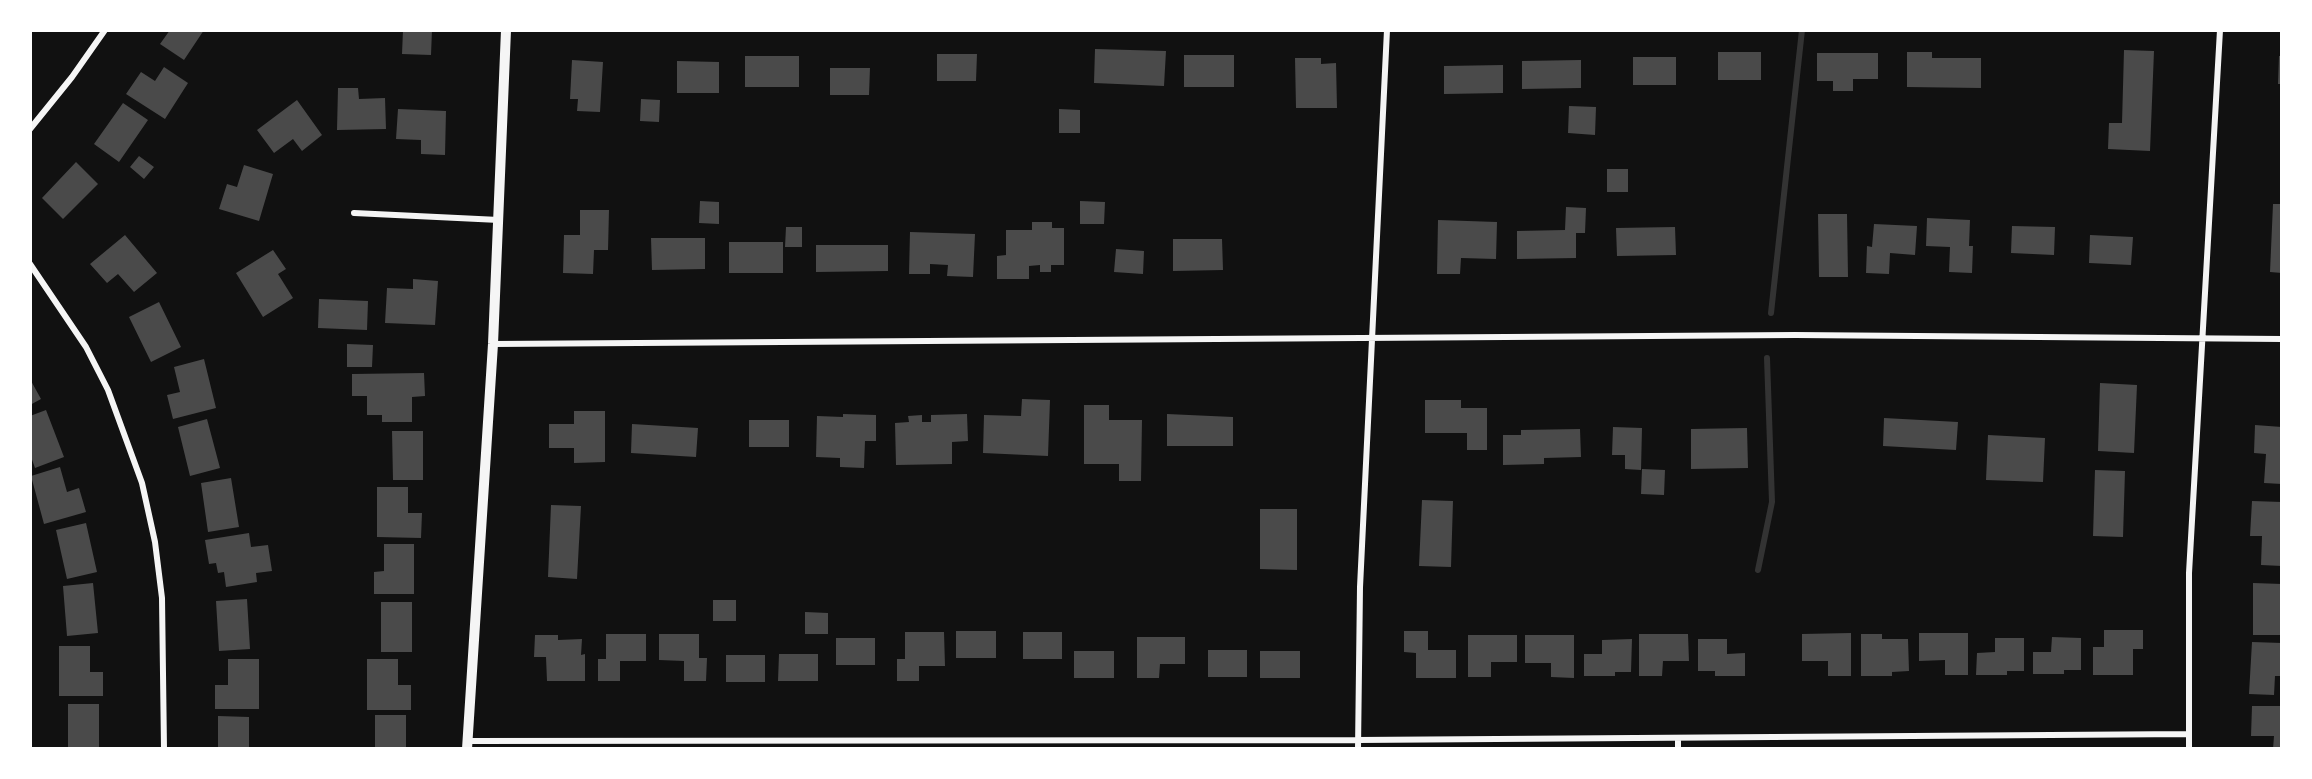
<!DOCTYPE html>
<style>
body{margin:0}
#map{position:relative;width:2312px;height:779px;overflow:hidden;background:#111;font-family:"DM Sans",sans-serif}
canvas{display:block}
.frame{position:absolute;inset:0;border:32px solid #fff;pointer-events:none}
</style>
<div id="map">
<canvas width="2312" height="779"></canvas>
<div class="frame"></div>
</div>
<script>
const ctx = document.querySelector('canvas').getContext('2d');
ctx.lineJoin = 'round';
const toPath = rows => new Path2D(rows.map(r => 'M' + r).join(''));
function stroke(path, color, width, dash) { ctx.strokeStyle = color; ctx.lineWidth = width; ctx.lineCap = dash ? 'butt' : 'round'; ctx.setLineDash(dash || []); ctx.stroke(path); }
function paint(path, color) { ctx.fillStyle = color; ctx.fill(path, 'evenodd'); }
stroke(toPath([
 [1771,313,1802,30],
 [1758,570,1772,502,1767,358]
]), '#333', 6);
paint(toPath([
 [170,30,204,30,184,60,160,44],
 [403,30,432,30,431,55,402,54],
 [1095,49,1166,51,1164,86,1094,83],
 [2124,50,2154,51,2150,151,2108,149,2109,123,2122,123],
 [1718,52,1761,52,1761,80,1718,80],
 [1907,52,1932,52,1932,58,1981,58,1981,88,1907,87],
 [1817,53,1878,53,1878,79,1853,79,1853,91,1833,91,1833,81,1817,81],
 [937,54,977,54,976,81,937,81],
 [1184,55,1234,55,1234,87,1184,87],
 [745,56,799,56,799,87,745,87],
 [2279,56,2282,56,2282,84,2278,84],
 [1633,57,1676,57,1676,85,1633,85],
 [1295,58,1321,58,1321,64,1336,63,1337,108,1296,108],
 [572,60,603,62,600,112,577,111,578,99,570,99],
 [1581,60,1581,88,1522,89,1522,61],
 [677,61,719,62,719,93,677,93],
 [1503,65,1503,93,1444,94,1444,66],
 [164,67,188,83,165,119,126,94,141,72,155,81],
 [830,68,870,68,869,95,830,95],
 [338,88,358,88,359,99,385,98,386,129,337,130],
 [641,99,660,100,659,122,640,121],
 [297,100,322,135,302,151,293,139,274,153,257,130],
 [123,103,148,120,119,162,94,144],
 [1569,106,1596,107,1595,135,1568,133],
 [398,109,446,111,445,155,421,154,421,140,396,139],
 [1059,109,1080,110,1080,133,1059,133],
 [139,156,154,167,144,179,130,167],
 [76,162,98,184,63,219,42,198],
 [244,165,273,174,259,221,219,209,227,184,237,187],
 [1607,169,1628,169,1628,192,1607,192],
 [700,201,719,202,719,224,699,223],
 [1080,201,1105,202,1104,224,1080,224],
 [2273,204,2282,204,2282,273,2270,272],
 [1566,207,1586,208,1585,233,1576,233,1576,258,1517,259,1517,231,1565,230],
 [580,210,609,210,608,250,594,250,593,274,563,273,564,235,580,235],
 [1818,214,1847,214,1848,277,1819,277],
 [1927,218,1970,220,1969,246,1973,246,1972,273,1949,272,1950,247,1926,246],
 [1438,220,1497,222,1496,259,1461,258,1460,274,1437,274],
 [1032,222,1052,222,1052,228,1064,228,1064,265,1051,265,1051,272,1040,272,1040,265,1029,266,1029,279,997,279,997,256,1006,255,1006,230,1032,230],
 [1874,224,1917,226,1915,255,1890,253,1889,274,1866,273,1867,246,1872,247],
 [2012,226,2055,227,2054,255,2011,253],
 [786,227,802,227,802,247,785,247],
 [1675,227,1676,255,1617,256,1616,228],
 [910,232,975,234,973,277,947,276,948,265,930,264,930,274,909,274],
 [125,235,157,273,134,292,118,274,107,283,90,264],
 [2090,235,2133,237,2131,265,2089,263],
 [651,238,705,238,705,269,652,270],
 [1173,239,1222,239,1223,270,1173,271],
 [729,242,783,242,783,273,729,273],
 [816,245,888,245,888,271,816,272],
 [1116,249,1144,251,1143,274,1114,272],
 [273,250,286,269,278,274,293,298,263,317,236,273],
 [413,279,438,281,435,325,385,323,387,288,413,289],
 [319,299,368,301,367,330,318,328],
 [159,302,181,347,151,362,129,317],
 [347,344,373,345,372,367,347,367],
 [204,359,216,408,173,419,167,395,180,392,174,367],
 [424,373,425,396,412,397,412,422,382,422,382,415,367,415,367,396,352,396,352,374],
 [30,379,41,399,30,405],
 [2100,383,2137,385,2134,453,2098,451],
 [1022,399,1050,400,1048,456,983,453,984,415,1021,416],
 [1425,400,1461,400,1461,408,1487,408,1487,450,1467,450,1467,433,1425,433],
 [1084,405,1109,405,1109,420,1142,420,1141,481,1119,481,1119,464,1084,464],
 [46,410,64,457,35,468,30,454,30,416],
 [574,411,605,411,605,462,574,463,574,448,549,448,549,424,574,424],
 [843,414,876,415,876,441,865,441,864,468,840,467,840,458,816,457,817,416,843,417],
 [967,414,968,441,952,442,952,464,896,465,895,423,909,422,908,416,922,415,922,422,931,422,931,415],
 [1167,414,1233,417,1233,446,1167,446],
 [1884,418,1958,422,1956,450,1883,446],
 [207,419,220,468,190,476,178,427],
 [749,420,789,420,789,447,749,447],
 [632,424,698,428,696,457,631,453],
 [2255,425,2282,427,2282,484,2264,483,2266,454,2254,453],
 [1613,427,1642,428,1641,470,1625,469,1625,455,1612,455],
 [1747,428,1748,468,1691,469,1691,429],
 [1580,429,1581,457,1544,458,1544,464,1503,465,1503,435,1521,435,1521,430],
 [392,431,423,431,423,480,393,480],
 [1988,435,2045,438,2043,482,1986,480],
 [60,467,67,492,79,488,86,512,44,524,31,476],
 [1642,469,1665,470,1664,495,1641,494],
 [2095,470,2125,471,2123,537,2093,536],
 [231,478,239,527,208,532,201,483],
 [377,487,408,487,408,513,422,513,421,538,377,537],
 [1422,500,1453,501,1451,567,1419,566],
 [2252,501,2282,502,2282,566,2261,565,2262,536,2250,536],
 [551,505,581,506,577,579,548,577],
 [1260,509,1297,509,1297,570,1260,569],
 [86,523,97,572,67,579,56,530],
 [249,533,251,547,268,545,272,571,256,573,257,582,226,587,224,572,218,573,216,563,209,564,205,540],
 [384,544,414,544,414,594,374,594,374,572,384,571],
 [93,583,98,633,67,636,63,586],
 [2253,583,2282,584,2282,635,2253,635],
 [247,599,250,649,219,651,216,601],
 [713,600,736,600,736,621,713,621],
 [381,602,412,602,412,652,381,652],
 [805,612,828,613,828,634,805,634],
 [2104,630,2143,630,2143,649,2133,649,2133,675,2093,675,2093,647,2104,647],
 [956,631,996,631,996,658,956,658],
 [1404,631,1428,631,1428,650,1456,650,1456,678,1416,678,1416,653,1404,652],
 [905,632,944,632,945,666,919,666,919,681,897,681,897,659,905,659],
 [1023,632,1062,632,1062,659,1023,659],
 [1851,633,1851,676,1828,676,1828,661,1802,661,1802,634],
 [1919,633,1968,633,1968,675,1945,675,1945,660,1919,661],
 [606,634,646,634,646,661,620,661,620,681,598,681,598,659,606,659],
 [659,634,699,634,699,658,707,658,706,681,684,681,684,661,659,660],
 [1639,634,1688,634,1689,661,1663,661,1662,676,1639,676],
 [1861,634,1882,634,1882,639,1908,639,1909,671,1892,672,1892,676,1861,676],
 [535,635,558,635,558,640,582,639,581,655,585,654,585,681,547,681,546,657,534,657],
 [1468,635,1517,635,1517,662,1491,662,1491,677,1468,677],
 [1525,635,1574,635,1574,678,1551,677,1551,663,1525,663],
 [1137,637,1185,637,1185,664,1160,664,1159,678,1137,678],
 [2052,637,2081,638,2081,670,2064,670,2064,674,2033,674,2033,652,2051,652],
 [836,638,875,638,875,665,836,665],
 [1995,638,2024,638,2024,671,2007,671,2007,675,1976,675,1977,653,1995,652],
 [1632,639,1631,672,1615,672,1615,676,1584,676,1584,654,1602,654,1602,640],
 [1698,639,1727,639,1727,654,1745,653,1745,676,1715,676,1715,671,1698,671],
 [2252,642,2282,643,2282,676,2275,676,2274,695,2249,694],
 [59,646,90,646,90,672,103,672,103,696,59,696],
 [1208,650,1247,650,1247,677,1208,677],
 [1074,651,1114,651,1114,678,1074,678],
 [1260,651,1300,651,1300,678,1260,678],
 [779,654,818,654,818,681,778,681],
 [726,655,765,655,765,682,726,682],
 [228,659,259,659,259,709,215,709,215,685,228,685],
 [367,659,398,659,398,685,411,685,411,710,367,710],
 [68,704,99,704,99,749,68,749],
 [2252,706,2282,706,2282,749,2273,749,2274,736,2251,736],
 [375,715,406,715,406,749,375,749],
 [218,716,249,717,249,749,218,749]
]), '#4a4a4a');
stroke(toPath([
 [30,129,72,77,105,30],
 [354,213,499,220],
 [30,264,86,347,108,390,142,483,155,542,162,598,164,749],
 [493,344,1795,335,2282,339],
 [467,741,1358,740,2189,734],
 [1358,749,1360,587,1387,30],
 [1678,749,1678,738],
 [2189,749,2189,573,2220,30]
]), '#f5f5f5', 6);
stroke(toPath([
 [467,749,493,344,506,30]
]), '#f5f5f5', 10);
</script>
